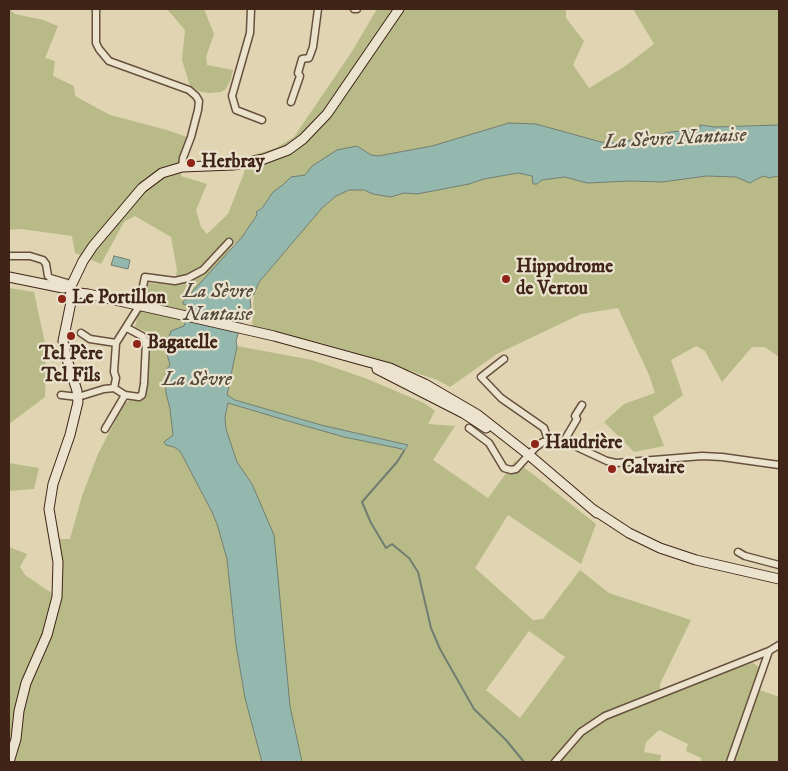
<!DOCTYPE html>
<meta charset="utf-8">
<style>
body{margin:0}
#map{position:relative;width:788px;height:771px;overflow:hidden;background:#e0d4b2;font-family:"IM FELL DW Pica",serif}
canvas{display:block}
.frame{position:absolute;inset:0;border:10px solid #3f2417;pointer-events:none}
</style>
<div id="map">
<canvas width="788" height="771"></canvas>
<div class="frame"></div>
</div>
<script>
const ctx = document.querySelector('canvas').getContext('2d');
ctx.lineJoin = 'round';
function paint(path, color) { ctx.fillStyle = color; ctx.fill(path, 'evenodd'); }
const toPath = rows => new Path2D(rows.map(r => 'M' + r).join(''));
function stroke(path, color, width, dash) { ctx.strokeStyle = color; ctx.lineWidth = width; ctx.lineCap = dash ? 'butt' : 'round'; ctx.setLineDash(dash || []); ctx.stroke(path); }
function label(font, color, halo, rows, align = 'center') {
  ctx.font = font + ' "IM FELL DW Pica",serif'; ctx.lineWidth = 4.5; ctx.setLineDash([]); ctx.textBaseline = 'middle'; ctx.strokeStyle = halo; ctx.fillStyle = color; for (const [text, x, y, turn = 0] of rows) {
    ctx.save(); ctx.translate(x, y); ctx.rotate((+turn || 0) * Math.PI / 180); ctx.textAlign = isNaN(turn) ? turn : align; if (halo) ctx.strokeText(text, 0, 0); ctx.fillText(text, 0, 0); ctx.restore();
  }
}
paint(toPath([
 [9,9,15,14,43,20,58,26,45,58,55,61,53,76,74,86,75,96,110,115,167,130,187,137,181,156,181,176,207,184,196,210,201,227,207,234,228,214,244,173,247,157,276,148,294,137,351,53,377,9,566,9,566,18,584,41,573,65,589,88,624,67,654,44,633,9,779,9,779,125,715,127,701,125,700,129,671,132,617,143,601,142,536,124,509,123,432,146,378,156,371,155,357,146,312,166,305,175,291,177,284,184,273,192,262,207,256,212,257,215,242,237,233,245,189,306,189,309,184,326,172,340,167,354,170,365,166,393,170,409,173,435,166,445,174,447,180,451,212,512,217,524,227,559,236,645,245,698,262,762,9,762,9,547,27,554,20,567,25,575,53,594,61,595,62,561,58,539,70,539,82,496,98,454,124,404,130,400,138,401,145,396,151,338,145,331,135,327,146,283,175,285,177,270,171,237,135,216,124,222,101,264,75,253,72,236,21,229,9,230],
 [167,9,204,9,214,34,206,57,207,65,233,70,231,79,226,89,221,92,209,93,201,92,190,86,182,60,185,30],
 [518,173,533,176,533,184,537,184,542,180,565,177,587,183,630,181,662,182,707,176,736,177,752,183,761,177,766,176,768,178,779,176,779,357,765,347,752,347,722,382,705,351,696,346,671,360,683,395,653,417,664,446,634,452,604,422,624,404,655,393,649,375,618,308,581,314,497,354,450,387,437,380,379,360,321,343,252,327,254,294,259,282,322,208,336,196,349,190,356,189,391,197,404,193,417,194,469,184,484,179],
 [9,288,34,292,46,348,45,397,9,424],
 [237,346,312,360,365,378,424,403,435,411,428,424,455,426,433,460,488,498,515,461,534,475,596,524,581,564,508,515,475,568,533,620,543,619,580,570,609,593,691,620,660,684,660,690,711,671,713,675,753,663,759,667,752,687,779,697,779,762,701,762,701,758,686,751,688,744,659,730,646,742,644,752,661,755,660,762,302,762,290,706,252,484,237,462,226,429,225,417,228,403,295,423,344,437,402,449,404,451,408,446,321,425,235,400,227,395],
 [529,631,565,657,520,718,486,690],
 [9,463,39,468,34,489,9,491]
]), '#b8bb88');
const water = toPath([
 [509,123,536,124,601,142,617,143,671,132,700,129,700,125,715,127,779,125,779,176,768,178,766,176,761,177,750,183,736,177,707,176,662,182,630,181,587,183,565,177,542,180,537,184,533,184,532,176,518,173,484,179,469,184,417,194,404,193,391,197,373,194,364,190,349,190,336,196,322,208,259,282,254,294,250,299,251,307,243,316,236,341,237,346,227,395,235,400,321,425,408,445,404,451,402,449,344,437,295,423,228,403,225,417,226,429,237,462,252,484,274,535,290,706,302,762,262,762,245,698,236,645,227,559,217,524,212,512,180,451,174,447,166,445,164,442,173,435,170,409,166,393,165,376,166,370,170,365,167,354,172,340,169,337,171,331,184,326,189,309,189,306,183,304,183,302,242,237,257,215,256,212,262,208,273,192,284,184,291,177,305,175,312,166,337,150,357,146,371,155,378,156,432,146,509,123],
 [114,256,130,260,128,269,111,265,114,256]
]);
paint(water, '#94b8ad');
stroke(water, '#727d71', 1);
stroke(toPath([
 [404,451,397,462,362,502,371,523,386,548,392,544,409,558,418,572,431,628,440,649,474,709,506,740,524,762]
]), '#727d71', 2);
const street = toPath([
 [96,9,96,43,99,49,109,61,189,90,196,96,199,101,198,110,191,137,183,158,182,167],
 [251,9,250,33,232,96,236,110,262,120],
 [354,9,357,9],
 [291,102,300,76,298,73,302,59,309,58,313,47,318,9],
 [9,256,30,256,43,260,46,264,48,276,50,278,67,283,69,286],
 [81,333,90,339,116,343],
 [504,359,481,377,501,398,544,428,548,440],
 [114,388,125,395,139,397,142,395,144,384,146,342,142,336,127,328],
 [61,395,78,397,104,389,114,388,116,378,114,372,116,343,138,308,145,277,175,281,188,278,203,270,229,242],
 [469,428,489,443,504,468,511,470,516,469,536,447,543,442,557,440,564,441,607,461,616,463,702,456,722,457,779,465],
 [105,429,125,395],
 [564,441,577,419,575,416,582,405],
 [738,552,745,556,779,565],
 [555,762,581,732,605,716,769,651,779,645],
 [730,762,769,651]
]);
const secondary = toPath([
 [9,277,63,288,68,287],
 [72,284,83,261,93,246,142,188,162,173,182,167,233,165,264,159,288,150,303,139,327,114,399,9],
 [70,295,74,297,79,293,88,294,173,313,274,336,390,368,425,384,478,415,529,455,597,513],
 [377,369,463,413,486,428],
 [594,510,629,533,660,548,696,560,779,579],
 [9,762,16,739,19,711,26,683,47,635,57,597,58,562,49,509,53,484,70,435,78,402,77,391,66,356,63,341,71,302,74,297]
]);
stroke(street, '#67503e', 9);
stroke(secondary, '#3f2417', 11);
stroke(street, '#ebe3cd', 6);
stroke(secondary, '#ebe3cd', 9);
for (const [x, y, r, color] of [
 [191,163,5,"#8f2418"],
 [506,279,5,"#8f2418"],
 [62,299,5,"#8f2418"],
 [71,336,5,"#8f2418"],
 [137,344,5,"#8f2418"],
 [535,444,5,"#8f2418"],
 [612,469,5,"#8f2418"]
]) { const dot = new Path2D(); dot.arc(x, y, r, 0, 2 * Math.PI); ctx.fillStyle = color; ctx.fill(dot); stroke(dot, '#ebe3cd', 2); }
label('bold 19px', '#3f2417', '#ebe3cd', [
 ["Herbray",201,163],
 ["Hippodrome",516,268],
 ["de Vertou",516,290],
 ["Le Portillon",72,299],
 ["Bagatelle",147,344],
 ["Tel Père",71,355,"center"],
 ["Tel Fils",71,377,"center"],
 ["Haudrière",545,444],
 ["Calvaire",622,469]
], 'left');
label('italic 20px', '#54493c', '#ebe3cd', [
 ["La Sèvre Nantaise",675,140,-3],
 ["La Sèvre",218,293],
 ["Nantaise",218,316],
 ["La Sèvre",197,381]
]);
</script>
